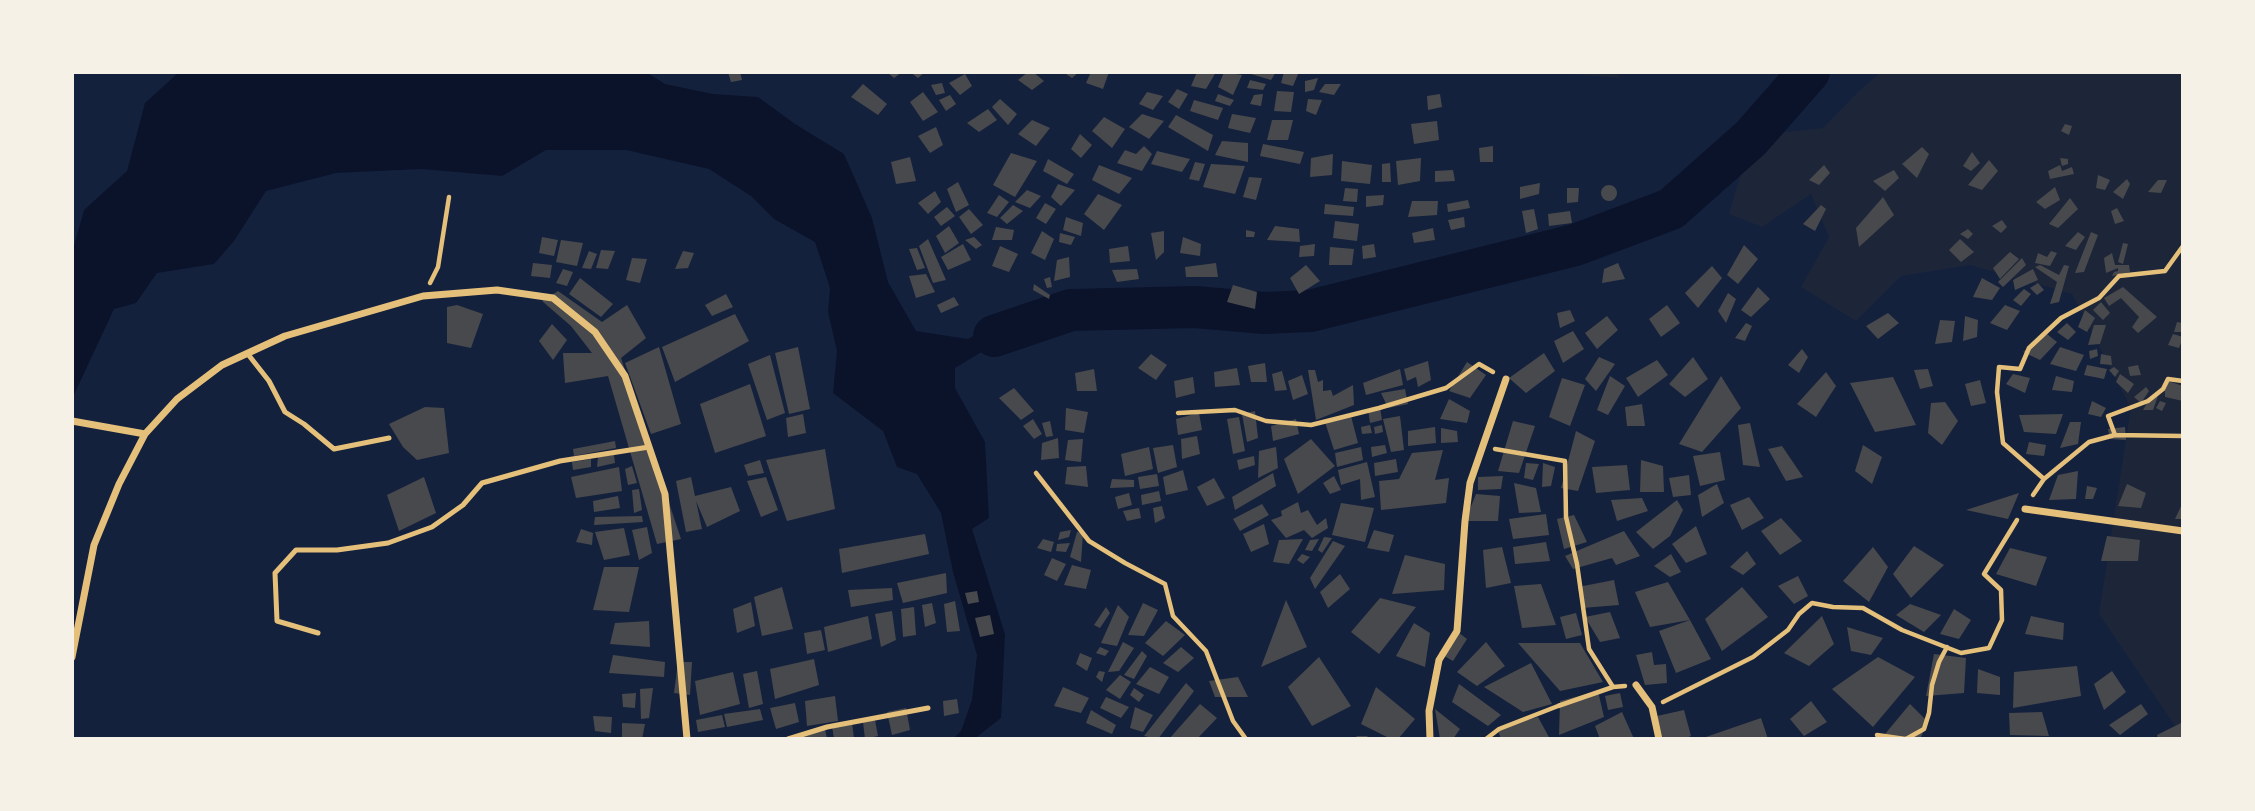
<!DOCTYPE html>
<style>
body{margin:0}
#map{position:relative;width:2255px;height:811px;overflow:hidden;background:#14213d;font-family:Ubuntu,sans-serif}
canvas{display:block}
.frame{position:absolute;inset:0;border:74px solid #f6f1e7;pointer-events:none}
</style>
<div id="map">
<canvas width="2255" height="811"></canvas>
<div class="frame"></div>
</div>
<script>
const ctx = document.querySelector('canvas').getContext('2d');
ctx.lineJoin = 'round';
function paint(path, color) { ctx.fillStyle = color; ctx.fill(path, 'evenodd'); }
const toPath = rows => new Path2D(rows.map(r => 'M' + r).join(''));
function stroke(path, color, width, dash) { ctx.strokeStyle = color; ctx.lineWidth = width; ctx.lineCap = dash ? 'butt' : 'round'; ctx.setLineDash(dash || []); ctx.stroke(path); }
paint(toPath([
 [1546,72,1617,72,1620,78],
 [1881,72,2183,72,2183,725,2175,726,2099,614,2131,408,2072,294,1970,265,1901,276,1856,321,1801,287,1829,237,1811,194,1762,227,1729,214,1745,160,1777,133,1823,128,1859,91]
]), '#1d2539');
paint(toPath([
 [179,72,646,72,665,84,713,94,758,97,795,124,844,154,872,218,888,282,916,331,968,339,997,322,1014,318,1046,317,1025,331,993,345,955,368,955,388,985,442,989,518,972,529,1005,634,1001,718,974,739,953,739,961,731,972,700,977,655,953,572,941,513,917,474,897,467,883,431,833,393,837,351,828,312,830,288,815,242,774,219,751,196,709,169,626,150,546,150,502,176,421,169,336,173,266,191,234,241,214,264,157,273,136,303,114,309,72,399,72,253,84,210,127,171,145,103]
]), '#0b132b');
stroke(toPath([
 [994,336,1071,310,1195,307,1264,313,1310,311,1575,245,1671,209,1751,138,1809,72]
]), '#0b132b', 42);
paint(toPath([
 [728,72,740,72,742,80,731,82],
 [887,72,902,72,894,78],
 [910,72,925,72,918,78],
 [1028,72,1033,72,1044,81,1032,90,1018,80],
 [1063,72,1079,72,1072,78],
 [1091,72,1109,72,1103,89,1086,83],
 [1197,72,1216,72,1206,89,1191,86],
 [1224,72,1242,75,1233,95,1218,87],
 [1252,72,1276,72,1271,80,1251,74],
 [1284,72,1299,72,1293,86,1281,83],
 [965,74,972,86,960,95,949,83],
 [1318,78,1314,90,1305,92,1305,81],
 [1250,80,1266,84,1263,90,1247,88],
 [942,83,945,93,936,95,931,85],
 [863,84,887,104,878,115,851,97],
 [1325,84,1341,84,1334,95,1319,92],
 [1177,89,1188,94,1179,109,1168,102],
 [1277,91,1294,92,1291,112,1274,111],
 [923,92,938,112,923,121,910,102],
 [1147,92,1163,96,1153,110,1139,104],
 [1218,94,1234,100,1230,106,1215,101],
 [1263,94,1261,106,1250,104,1254,95],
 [1440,94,1442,107,1428,110,1427,96],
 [950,95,956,104,946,111,939,100],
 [1000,99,1017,114,1008,125,992,107],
 [1308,99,1322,100,1316,115,1306,111],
 [1194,100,1223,108,1218,120,1190,111],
 [988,109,997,120,979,132,967,123],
 [1142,114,1164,121,1149,139,1129,127],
 [1232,114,1256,118,1250,133,1228,128],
 [1176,115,1213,135,1208,151,1168,127],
 [1104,117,1125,129,1112,148,1092,131],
 [1032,120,1050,128,1036,146,1018,134],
 [1272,120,1293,120,1288,140,1267,140],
 [1437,121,1439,140,1414,144,1411,124],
 [2065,124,2072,126,2069,135,2061,131],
 [936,127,943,145,930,153,918,136],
 [1080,134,1092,145,1081,158,1071,149],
 [1222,141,1248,143,1248,162,1215,155],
 [1263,144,1304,152,1300,164,1260,156],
 [1144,146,1152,154,1142,171,1117,163,1125,150,1136,154],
 [1493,146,1493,162,1480,162,1479,148],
 [1922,147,1929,154,1917,178,1902,164],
 [1157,151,1190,159,1182,172,1151,164],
 [1972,152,1980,163,1971,171,1963,166],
 [1011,153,1037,161,1015,197,993,185],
 [1333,154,1332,175,1310,177,1311,158],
 [910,157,916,181,896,184,891,162],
 [1421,158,1420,181,1398,185,1396,161],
 [2060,158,2068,159,2068,164,2062,166],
 [1048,159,1074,174,1067,184,1043,171],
 [1989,160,1998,171,1982,190,1968,185],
 [1342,161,1372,165,1370,184,1341,181],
 [1195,162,1205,164,1199,181,1189,179],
 [1390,163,1391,182,1382,182,1382,164],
 [1211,164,1245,166,1235,194,1203,187],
 [1099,165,1132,178,1119,194,1092,180],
 [1824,165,1830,173,1819,185,1809,180],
 [2060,165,2062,171,2072,167,2074,174,2050,179,2048,171],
 [1453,170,1455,181,1435,182,1435,171],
 [1894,170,1899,178,1885,191,1873,181],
 [2098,175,2110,180,2105,190,2096,188],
 [1249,177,1262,178,1256,200,1243,197],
 [2127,179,2130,184,2123,199,2113,192],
 [2158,180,2167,180,2161,193,2148,192],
 [958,182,969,205,956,212,947,189],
 [1540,183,1539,194,1520,199,1520,187],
 [1058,184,1075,190,1061,206,1051,197],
 '1601 193a8 8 0 1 1 16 0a8 8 0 1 1-16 0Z',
 [2055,187,2060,200,2045,209,2036,202],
 [1345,188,1358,189,1357,202,1343,201],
 [1567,188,1579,188,1578,202,1567,203],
 [1027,190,1041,196,1030,208,1015,202],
 [935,191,941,202,928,214,918,203],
 [1098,194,1122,205,1104,230,1084,214],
 [999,195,1009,202,997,217,987,213],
 [1384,195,1383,205,1366,207,1366,196],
 [1883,197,1894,215,1859,247,1856,228],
 [2070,198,2078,209,2058,228,2049,224],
 [1468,200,1470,208,1448,212,1447,204],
 [1412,201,1438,201,1437,215,1408,217],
 [1045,203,1056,209,1046,224,1036,218],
 [1325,204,1354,207,1353,216,1324,214],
 [1013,205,1023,211,1007,224,1000,218],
 [1821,205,1826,209,1815,231,1803,224],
 [947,207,955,216,941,226,934,217],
 [2117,208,2124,221,2115,224,2111,211],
 [969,209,983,225,971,234,959,217],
 [1534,209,1538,229,1526,233,1522,211],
 [1570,211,1572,223,1549,226,1548,214],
 [1066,217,1083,223,1081,236,1063,230],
 [1464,217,1465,227,1451,230,1448,220],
 [2002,220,2007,227,2001,233,1992,226],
 [1335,221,1359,224,1357,241,1333,238],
 [949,226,959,243,945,253,936,236],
 [1275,226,1299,229,1300,242,1267,240],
 [996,227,1014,230,1012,240,992,240],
 [1433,228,1435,240,1414,243,1412,233],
 [1968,229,1973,234,1968,239,1960,234],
 [1246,230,1255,232,1254,237,1246,237],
 [1042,231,1054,239,1045,260,1031,253],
 [1164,231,1164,252,1156,260,1151,233],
 [2078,232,2085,237,2076,250,2065,246],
 [2091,232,2098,235,2084,272,2075,273],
 [1060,233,1075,237,1071,245,1059,242],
 [542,237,558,240,554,256,539,253],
 [974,237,982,245,976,249,965,240],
 [1183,237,1201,244,1200,256,1180,253],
 [928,239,946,280,933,283,919,246],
 [1960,239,1974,252,1961,262,1949,250],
 [561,240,583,243,577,266,556,262],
 [2123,243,2128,244,2123,264,2118,262],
 [963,244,971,260,948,270,941,257],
 [1315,244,1314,256,1299,257,1300,246],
 [1374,244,1376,257,1363,259,1362,246],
 [1744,245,1758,259,1738,284,1727,275],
 [1000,246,1018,254,1009,272,992,266],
 [1128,246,1130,261,1110,263,1109,249],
 [1330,247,1354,249,1352,265,1329,265],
 [917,248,925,268,917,270,909,249],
 [601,250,615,251,608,269,596,268],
 [589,251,597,254,591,269,582,268],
 [683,251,694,253,688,268,675,269],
 [2051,251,2057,253,2050,266,2035,263,2038,253,2047,257],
 [2010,252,2019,259,2000,279,1993,268],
 [2112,253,2115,265,2129,265,2130,272,2112,276,2114,272,2118,271,2118,268,2106,273,2104,258],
 [1069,257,1070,277,1054,281,1057,260],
 [632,258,647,259,640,283,626,280],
 [2022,258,2026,265,2003,287,1998,282],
 [533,263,552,265,550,278,531,276],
 [1216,263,1218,277,1186,277,1185,267],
 [1618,263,1625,279,1602,283,1604,269],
 [1306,265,1320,281,1299,294,1290,278],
 [2040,265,2059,275,2064,265,2069,266,2059,302,2050,304,2057,282,2035,267],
 [1712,266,1722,278,1698,308,1685,293],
 [563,269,573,272,567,286,556,283],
 [1137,269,1139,279,1117,282,1112,270],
 [2033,269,2038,280,2015,290,2013,280],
 [926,274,935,292,916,298,909,276],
 [1050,277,1052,287,1047,288,1044,279],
 [580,278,613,304,601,317,569,294],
 [1982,278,2000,288,1992,300,1973,297],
 [2038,283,2044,290,2037,295,2030,288],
 [1034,284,1050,295,1049,299,1033,290],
 [1233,285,1257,292,1255,309,1227,302],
 [1758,287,1770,299,1751,317,1741,310],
 [2123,287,2157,317,2138,333,2132,327,2139,317,2121,298,2109,306,2104,298],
 [2024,289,2031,294,2021,306,2013,300],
 [558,291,602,322,627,305,646,338,621,358,681,539,657,544,608,376,565,383,563,353,592,353,571,326,542,301],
 [1728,293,1736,299,1726,323,1718,311],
 [726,294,733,307,712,316,705,305],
 [954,297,959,305,941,313,937,305],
 [2101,302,2110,313,2103,320,2093,310],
 [457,305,483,314,471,348,447,343,447,307],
 [1667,305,1680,323,1661,337,1649,319],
 [2005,305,2020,311,2007,330,1990,323],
 [1570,310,1575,321,1560,328,1557,313],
 [2085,310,2095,318,2087,332,2078,327],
 [1888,313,1899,323,1878,339,1866,326],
 [735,314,749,341,675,382,662,347],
 [1607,316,1618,330,1597,349,1585,333],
 [1965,316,1978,320,1977,337,1963,341],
 [1940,320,1955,321,1952,342,1935,344],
 [2177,322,2183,323,2183,332,2174,332],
 [1746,323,1752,326,1745,341,1735,338],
 [2067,323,2076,332,2068,340,2057,332],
 [552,324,567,340,553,360,539,341],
 [2094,325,2106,325,2100,344,2088,345],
 [1573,331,1584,349,1563,363,1554,341],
 [2047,334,2057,342,2040,360,2023,352],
 [2173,334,2183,337,2179,348,2168,345],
 [659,347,681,424,651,434,625,363],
 [798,347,810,409,789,414,775,353],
 [2060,347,2084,355,2076,371,2050,364],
 [1802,349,1808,357,1799,373,1788,365],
 [2097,349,2098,356,2090,359,2089,351],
 [1544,353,1555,371,1526,393,1509,378],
 [1151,354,1167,365,1156,380,1138,368],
 [2101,354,2111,356,2112,365,2100,364],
 [770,355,785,413,767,420,748,364],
 [1599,357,1615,364,1596,391,1585,379],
 [1693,357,1708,379,1685,397,1669,384],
 [1657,360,1668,375,1638,397,1626,378],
 [1428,361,1431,380,1418,387,1416,377,1407,381,1404,369],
 [1467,362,1486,375,1470,398,1449,391],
 [1265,363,1267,382,1251,382,1248,366],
 [2087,365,2107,369,2104,379,2084,375],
 [2138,365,2141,375,2130,376,2128,367],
 [2114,367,2119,371,2115,377,2109,370],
 [1237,368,1240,385,1215,387,1214,372],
 [1094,369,1097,391,1077,391,1075,373],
 [1400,369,1403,385,1366,395,1363,383],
 [1928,369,1933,386,1920,389,1914,370],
 [1308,370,1315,370,1318,382,1323,380,1323,391,1331,390,1333,396,1353,385,1354,405,1316,420],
 [1282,371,1287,390,1275,391,1272,374],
 [1826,372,1836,386,1816,417,1797,404],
 [2013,374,2030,378,2025,393,2006,384],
 [2120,374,2134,384,2128,393,2116,382],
 [1302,375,1308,394,1293,400,1288,381],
 [1610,376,1625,386,1608,415,1597,410],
 [1721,376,1741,408,1702,452,1679,444],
 [2056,376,2074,381,2072,392,2052,390],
 [1193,377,1195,393,1176,398,1174,381],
 [1893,377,1916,425,1875,432,1850,383],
 [1562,378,1585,385,1570,426,1549,417],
 [1980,380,1986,403,1971,406,1965,384],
 [2165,380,2183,386,2183,401,2165,397],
 [750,384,766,436,715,453,700,404],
 [2146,387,2149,391,2141,403,2134,397],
 [1014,388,1034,411,1021,420,999,398],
 [1405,389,1408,404,1388,408,1381,393],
 [2151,396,2158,396,2153,410,2143,410],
 [1449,399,1470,411,1467,423,1440,419],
 [2092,401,2106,408,2101,417,2088,414],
 [2160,401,2166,403,2162,411,2156,408],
 [1945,402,1958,421,1942,445,1928,433,1931,403],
 [1642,404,1645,426,1627,426,1625,407],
 [425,407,444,408,449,453,417,460,403,447,389,424],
 [1380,407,1382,420,1370,423,1368,409],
 [1066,408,1088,412,1084,433,1065,430],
 [1255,411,1258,438,1247,442,1242,414],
 [1199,413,1202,430,1178,435,1176,419],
 [803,414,806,433,788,437,786,418],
 [2063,414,2056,434,2024,432,2019,415],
 [1351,416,1358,443,1334,450,1325,422],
 [1400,416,1404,450,1391,452,1383,419],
 [1239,417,1245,451,1233,454,1227,419],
 [1033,419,1042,434,1034,439,1023,426],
 [1296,419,1299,434,1273,441,1271,426],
 [1050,421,1053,436,1046,437,1042,423],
 [1513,421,1535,426,1519,473,1498,471],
 [2070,422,2081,422,2078,444,2060,448],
 [1750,423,1760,467,1743,465,1738,425],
 [1370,425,1372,433,1362,434,1361,427],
 [1382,425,1383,432,1375,434,1374,427],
 [1435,427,1436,443,1408,446,1408,431],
 [2125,427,2126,440,2110,439,2108,429],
 [1441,428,1457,431,1458,442,1441,443],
 [1576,431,1595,441,1578,491,1561,488],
 [1197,436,1200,454,1182,459,1181,439],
 [1058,438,1059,458,1041,460,1042,443],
 [1083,439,1081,462,1065,460,1068,440],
 [1311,439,1335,466,1298,494,1284,459],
 [615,441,616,448,574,456,573,449],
 [2029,442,2046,445,2044,456,2026,454],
 [1173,445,1177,467,1158,473,1153,448],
 [1385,445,1387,453,1372,457,1371,447],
 [1863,445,1882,457,1872,484,1855,471],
 [1782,446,1803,477,1786,481,1768,449],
 [1149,447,1153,469,1125,476,1121,454],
 [1276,447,1278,468,1258,478,1259,451],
 [1361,447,1363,460,1337,467,1335,453],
 [825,449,835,509,787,521,766,460],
 [1443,450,1435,480,1449,478,1446,503,1381,510,1379,481,1399,479,1412,453],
 [1720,452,1725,480,1700,486,1693,456],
 [614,455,615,463,597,467,598,457],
 [1254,456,1255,465,1239,470,1237,460],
 [591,459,591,467,573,470,572,462],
 [1396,459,1398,472,1375,476,1374,463],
 [760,460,764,473,748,476,744,465],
 [1641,460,1663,466,1664,492,1640,492],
 [1367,462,1375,497,1361,500,1360,479,1341,485,1338,470],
 [1526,463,1539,464,1533,480,1524,478],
 [1543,463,1555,467,1551,486,1542,487],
 [1627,465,1630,490,1596,493,1592,467],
 [632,466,637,483,628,485,625,469],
 [1086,466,1088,487,1065,484,1067,467],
 [619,467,622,491,576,498,571,477],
 [1183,470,1188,490,1166,495,1163,477],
 [2078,471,2076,499,2049,500,2058,475],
 [1273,473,1276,486,1235,510,1232,497],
 [1157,474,1159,486,1140,489,1138,477],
 [1689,475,1691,495,1673,497,1669,478],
 [1334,476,1341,490,1330,494,1323,483],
 [1503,476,1501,489,1478,490,1478,477],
 [424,477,436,513,399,531,387,495],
 [691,477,695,496,731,487,740,511,707,527,696,501,702,529,686,532,676,481],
 [766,477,778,510,761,517,747,481],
 [1214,478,1225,498,1207,506,1197,487],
 [1112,479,1134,480,1134,487,1110,488],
 [1514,483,1536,488,1541,512,1519,513],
 [1717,484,1724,503,1702,517,1698,495],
 [2127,484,2146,493,2141,508,2118,506],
 [2087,486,2097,488,2093,499,2085,499],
 [639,489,642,510,634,513,632,490],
 [1159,491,1161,501,1142,505,1141,495],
 [1129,493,1132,505,1118,509,1115,497],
 [2019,493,2008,519,1966,510],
 [1476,494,1500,496,1498,521,1465,521],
 [618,496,620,508,594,512,593,501],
 [1749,497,1764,518,1742,530,1730,505],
 [1642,498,1648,511,1617,521,1611,500],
 [1677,500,1683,510,1670,536,1653,549,1636,532],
 [1298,502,1301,513,1308,510,1317,525,1326,518,1328,528,1312,538,1304,530,1286,538,1271,520,1282,516,1281,511],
 [2183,502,2183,519,2175,519],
 [1341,503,1374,508,1365,542,1332,535],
 [1262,504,1269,515,1240,531,1233,519],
 [1162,506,1165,518,1155,523,1153,508],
 [1139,508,1141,518,1127,521,1123,511],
 [1546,514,1549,535,1513,539,1509,519],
 [1574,515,1587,542,1564,549,1557,519],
 [642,516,643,522,594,525,595,517],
 [1781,518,1802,541,1780,555,1761,531],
 [1264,524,1269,544,1251,552,1243,534],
 [1696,526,1707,554,1686,563,1672,544],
 [647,527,652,553,639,560,632,530],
 [624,528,630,555,604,560,595,532],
 [581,529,593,533,592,545,576,542],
 [1071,530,1069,537,1058,540,1060,532],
 [1374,530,1394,535,1389,552,1367,548],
 [1624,531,1640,556,1616,565,1612,558,1573,569,1565,556],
 [1077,532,1083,533,1081,562,1070,557],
 [925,534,929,554,842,573,839,549],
 [2107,536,2140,540,2138,561,2101,561],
 [1324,537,1332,538,1322,553,1318,550],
 [1043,539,1054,542,1051,552,1037,548],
 [1303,539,1289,564,1273,562,1279,540],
 [1319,539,1312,551,1305,550,1310,540],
 [1333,541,1345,546,1315,589,1310,578],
 [1546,542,1550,561,1515,564,1513,547],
 [1070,543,1066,552,1056,551,1057,544],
 [1914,546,1944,565,1911,598,1893,574],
 [1502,547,1511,583,1486,588,1483,550],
 [1873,547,1888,567,1869,602,1843,581],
 [2010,548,2047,557,2036,586,1996,574],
 [1747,551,1756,564,1743,575,1730,567],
 [1302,554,1310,557,1303,564,1297,560],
 [1671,554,1681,572,1670,577,1654,566],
 [1405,555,1445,564,1444,590,1392,594],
 [1052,558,1066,564,1057,581,1044,575],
 [1072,565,1091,570,1086,589,1064,585],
 [604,567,639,567,629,612,593,610],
 [946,573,947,593,903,603,897,583],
 [1340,574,1350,589,1328,608,1320,592],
 [1798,576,1808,596,1794,604,1778,586],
 [1614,580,1619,605,1582,608,1578,587],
 [1668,582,1690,620,1650,627,1635,592],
 [1541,584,1556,625,1522,628,1514,586],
 [782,587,793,629,762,636,754,597],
 [1742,587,1768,617,1722,651,1705,619],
 [892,588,893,600,851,607,848,590],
 [977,591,979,602,968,604,965,593],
 [1380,598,1416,607,1379,654,1351,632],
 [1286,600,1307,647,1261,667],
 [955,601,960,631,947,632,944,604],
 [751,602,755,626,737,633,733,609],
 [932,603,936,623,925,627,922,605],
 [1143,603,1158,610,1144,636,1128,635],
 [1910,604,1941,615,1924,632,1896,615],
 [1118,605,1129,617,1117,646,1101,643],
 [914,607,916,635,903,637,901,609],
 [1106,607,1110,613,1100,628,1094,625],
 [1954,609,1971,620,1959,639,1940,634],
 [892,611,896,640,881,647,875,614],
 [1610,612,1620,638,1600,642,1585,617],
 [1576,613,1582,635,1566,639,1560,617],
 [990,615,994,634,980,637,975,618],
 [868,616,872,639,828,652,824,627],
 [1822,616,1834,644,1809,666,1784,653],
 [2031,616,2064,623,2063,640,2025,634],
 [1690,620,1711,659,1676,673,1659,631],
 [649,621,650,647,610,644,615,623],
 [1166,621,1185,635,1163,656,1145,643],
 [1414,623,1430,633,1425,667,1396,656],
 [1847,627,1883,638,1871,655,1851,651],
 [1454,629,1467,639,1453,661,1439,653],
 [821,630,825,650,807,654,804,633],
 [1123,642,1134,648,1119,671,1108,672],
 [1486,642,1505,666,1477,686,1457,672],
 [1518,643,1580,643,1603,682,1560,691],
 [1100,647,1109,651,1105,656,1096,653],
 [1181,647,1194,658,1178,672,1163,663],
 [1142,651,1147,656,1134,679,1124,675],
 [1652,652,1654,665,1666,664,1667,683,1645,685,1636,655],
 [1080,653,1092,658,1087,671,1076,664],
 [1934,654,1966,658,1964,693,1926,696],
 [613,655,665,662,664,677,609,673],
 [1319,657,1351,706,1312,726,1288,687],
 [1878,657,1915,677,1873,727,1832,689],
 [814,659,819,685,775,699,770,669],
 [678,662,692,662,690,695,674,693],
 [1531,663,1552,704,1523,712,1484,687],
 [2077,666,2081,696,2013,708,2014,672],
 [1150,667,1169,677,1159,694,1136,684],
 [1978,669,2000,677,2000,695,1977,693],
 [757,671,763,704,749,708,743,674],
 [1099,671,1105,672,1102,682,1096,677],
 [2112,671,2126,692,2104,710,2094,684],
 [733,672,740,704,700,715,695,681],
 [1120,675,1131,682,1120,699,1106,690],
 [1238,677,1248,697,1215,697,1209,681],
 [1186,683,1194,691,1158,739,1144,736],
 [1459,684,1501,715,1488,726,1452,702],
 [1063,687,1089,698,1081,713,1054,706],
 [1376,687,1415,719,1398,739,1391,739,1361,724],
 [653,688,649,718,641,719,640,689],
 [1134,688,1144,695,1139,702,1130,695],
 [1598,691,1604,717,1559,735,1560,701],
 [636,693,635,708,623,707,622,694],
 [1620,693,1623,707,1608,710,1605,696],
 [835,696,838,721,807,726,805,701],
 [1106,697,1129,707,1121,718,1100,708],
 [957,699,959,713,944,716,943,701],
 [1811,701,1827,722,1804,736,1790,719],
 [795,703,799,722,776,729,770,708],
 [1200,704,1217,718,1197,739,1169,739],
 [1910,704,1928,722,1920,739,1894,739,1885,734],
 [2141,704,2148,714,2120,735,2109,725],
 [1135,707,1153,715,1143,732,1130,728],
 [906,708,910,730,892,735,887,712],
 [760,709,763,720,727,727,724,714],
 [1435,709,1460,729,1453,739,1440,739],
 [1091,710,1116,725,1112,734,1086,723],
 [1684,710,1691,736,1683,739,1663,739,1657,716],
 [1622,712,1634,739,1600,739,1595,726],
 [2042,712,2049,736,2010,735,2009,713],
 [722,715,725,727,698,732,696,720],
 [593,716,612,717,611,733,595,731],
 [1538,717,1550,739,1501,739,1497,728],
 [1761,718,1768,739,1700,739],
 [875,720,878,736,865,739,863,722],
 [852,722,854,739,834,739,832,726],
 [2183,722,2183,739,2158,739,2157,735],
 [622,723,645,724,642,739,622,739],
 [825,729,827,739,799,739,798,734]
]), '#48494c');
stroke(toPath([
 [430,283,438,267,449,197],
 [1178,413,1235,410,1266,421,1311,425,1379,408,1446,388,1479,364,1493,372],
 [2115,435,2108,416,2148,401,2163,389,2168,379,2183,381],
 [1495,449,1565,461,1566,517,1577,564,1589,649,1613,687],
 [1036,473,1089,541,1125,563,1165,584,1173,616,1206,651,1233,721,1246,739],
 [2044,479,2089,442,2115,435,2183,436],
 [2033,495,2044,479,2003,443,1997,392,1999,367,2020,369,2029,348,2061,318,2099,298,2119,276,2165,271,2183,246],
 [1663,702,1753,657,1788,630,1799,614,1812,603,1833,607,1863,608,1902,630,1961,653,1989,648,2002,620,2001,590,1984,574,2017,520],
 [1877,735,1905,739],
 [1357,739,1367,739],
 [1486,739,1499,729,1558,706,1613,687,1625,686],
 [1906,739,1924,729,1929,713,1932,685,1939,662,1947,647]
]), '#e5c07b', 4.5);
stroke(toPath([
 [247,353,269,381,285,412,304,424,334,449,389,438],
 [318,633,277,621,275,573,296,550,337,550,388,543,432,527,463,505,482,483,560,461,649,447],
 [788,739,827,727,928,708]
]), '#e5c07b', 5);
stroke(toPath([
 [72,421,145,434],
 [2025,509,2183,531],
 [72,657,94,545,119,484,145,434,177,399,222,365,285,336,423,296,497,290,553,298,595,332,625,376,665,494,687,739],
 [1636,685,1652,707,1659,739],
 [1430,739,1429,711,1439,660,1457,631,1465,521,1470,483,1506,379]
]), '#e5c07b', 7);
</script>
